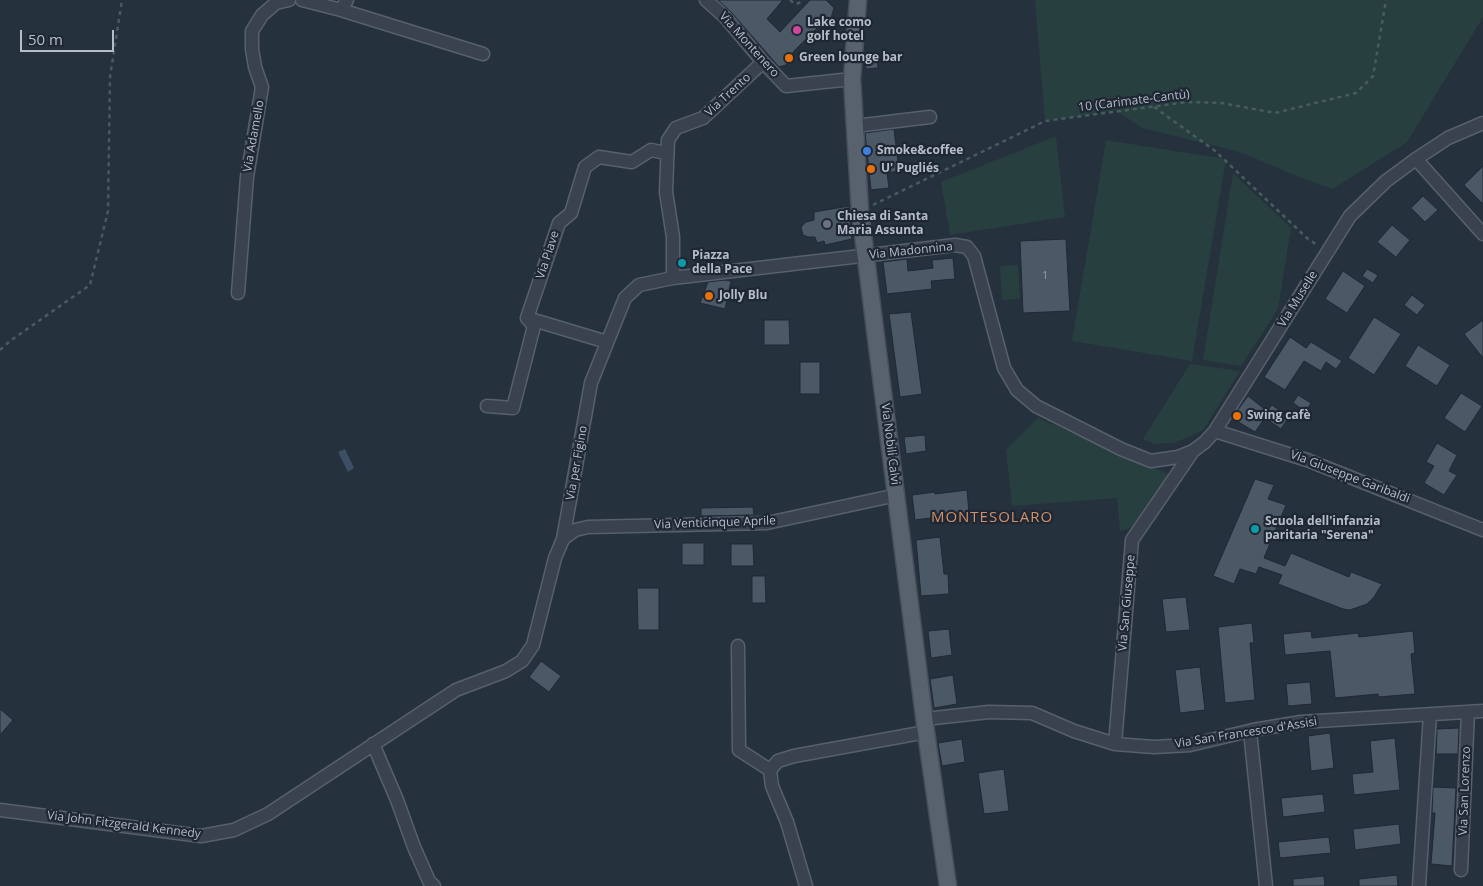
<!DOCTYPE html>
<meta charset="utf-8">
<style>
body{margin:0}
#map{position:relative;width:1483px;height:886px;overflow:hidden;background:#25313d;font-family:"Open Sans",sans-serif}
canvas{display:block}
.scale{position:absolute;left:20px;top:30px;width:94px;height:22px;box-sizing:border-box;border:2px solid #b5bdc8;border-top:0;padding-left:6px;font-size:15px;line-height:18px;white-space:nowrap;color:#b5bdc8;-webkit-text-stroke:4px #1e2733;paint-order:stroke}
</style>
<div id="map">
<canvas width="1483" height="886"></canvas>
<div class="scale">50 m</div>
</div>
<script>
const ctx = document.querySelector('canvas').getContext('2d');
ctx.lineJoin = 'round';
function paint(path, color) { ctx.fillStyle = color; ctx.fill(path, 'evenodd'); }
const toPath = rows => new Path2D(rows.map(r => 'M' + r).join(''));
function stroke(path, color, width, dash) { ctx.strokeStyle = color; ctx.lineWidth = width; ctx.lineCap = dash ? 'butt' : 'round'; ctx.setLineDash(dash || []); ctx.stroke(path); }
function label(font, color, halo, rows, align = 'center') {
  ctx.font = font + ' "Open Sans",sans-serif'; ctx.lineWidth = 4.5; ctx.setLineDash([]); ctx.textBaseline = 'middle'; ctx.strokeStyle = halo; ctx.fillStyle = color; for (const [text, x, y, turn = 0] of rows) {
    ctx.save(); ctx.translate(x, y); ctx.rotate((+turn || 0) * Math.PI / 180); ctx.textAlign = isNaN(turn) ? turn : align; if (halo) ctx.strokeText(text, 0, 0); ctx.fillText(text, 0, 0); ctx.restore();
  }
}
paint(toPath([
 [1035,0,1483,0,1483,17,1407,142,1333,189,1292,174,1240,152,1142,128,1117,111,1045,121],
 [1056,136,1065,217,950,235,941,182],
 [1106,140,1226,159,1192,361,1072,341],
 [1233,173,1291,228,1278,309,1241,366,1203,360],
 [1018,265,1020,299,1002,300,1000,266],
 [1190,364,1240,371,1204,429,1193,435,1174,443,1154,444,1143,439],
 [1038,418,1171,475,1135,527,1120,531,1117,498,1012,506,1006,450]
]), '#283f3f');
paint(toPath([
 [345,449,354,468,348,472,338,452]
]), '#3c4f66');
const building = toPath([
 [718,0,783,0,767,19,780,32,810,0,826,0,834,8,831,18,820,25,794,51,786,65,779,67,731,12,718,0],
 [877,53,878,68,866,69,864,54,877,53],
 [894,129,899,171,887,173,889,188,871,190,865,133,894,129],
 [1483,166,1483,204,1464,185,1483,166],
 [1423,196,1438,210,1425,222,1411,208,1423,196],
 [849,206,852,239,825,245,824,241,817,243,815,237,808,237,803,235,801,227,806,222,814,220,814,212,849,206],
 [1392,225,1410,240,1396,257,1377,242,1392,225],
 [1066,239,1070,311,1023,313,1020,241,1066,239],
 [953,258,955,279,931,281,932,289,887,294,883,262,907,259,908,271,933,268,932,260,953,258],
 [1367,269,1378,275,1373,283,1362,276,1367,269],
 [1343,271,1365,286,1347,313,1325,299,1343,271],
 [725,280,731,281,725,309,700,303,708,282,725,280],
 [1412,295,1425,305,1417,315,1404,305,1412,295],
 [911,312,922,394,900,397,889,314,911,312],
 [1374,317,1401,334,1374,375,1348,358,1374,317],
 [764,320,789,320,790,345,764,345,764,320],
 [1483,320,1483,358,1464,334,1483,320],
 [1290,337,1306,348,1311,342,1342,361,1336,369,1326,362,1321,371,1304,361,1285,390,1264,377,1290,337],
 [1418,345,1450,365,1437,386,1405,366,1418,345],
 [800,362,820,362,820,394,800,394,800,362],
 [1461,393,1482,406,1465,432,1444,418,1461,393],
 [1298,395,1311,403,1306,412,1293,403,1298,395],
 [1248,396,1267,411,1272,405,1289,417,1281,429,1265,418,1255,432,1232,418,1248,396],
 [925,435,926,451,906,454,904,437,925,435],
 [1437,443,1457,455,1449,471,1457,475,1444,495,1424,483,1434,466,1426,462,1437,443],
 [1255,479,1274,485,1268,499,1286,505,1264,558,1285,566,1291,553,1349,577,1351,572,1382,584,1374,597,1367,604,1350,610,1343,609,1278,584,1282,575,1259,567,1256,574,1240,569,1234,584,1213,576,1255,479],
 [967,490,969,513,915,520,912,495,935,492,935,494,967,490],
 [753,507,754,515,701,516,701,508,753,507],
 [940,537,944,574,948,574,949,594,921,596,916,540,940,537],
 [682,543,704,543,704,565,682,565,682,543],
 [731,544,753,544,754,566,731,566,731,544],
 [752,576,765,576,766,603,752,603,752,576],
 [637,588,659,588,659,630,638,630,637,588],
 [1186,597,1190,630,1166,632,1162,599,1186,597],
 [1252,623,1254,643,1250,643,1255,700,1225,703,1218,627,1252,623],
 [949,629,952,655,931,658,928,631,949,629],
 [1311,631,1312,638,1358,633,1359,637,1413,631,1415,653,1411,654,1415,694,1378,697,1378,694,1335,698,1330,651,1285,655,1283,634,1311,631],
 [541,661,561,676,549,692,529,677,541,661],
 [1200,667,1205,710,1180,713,1175,670,1200,667],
 [953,675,957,704,934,708,930,679,953,675],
 [1310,682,1312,704,1288,706,1286,684,1310,682],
 [0,709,13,720,0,735,0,709],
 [1459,728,1458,754,1436,754,1437,729,1459,728],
 [1330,733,1334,768,1311,771,1308,736,1330,733],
 [1395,738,1400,790,1354,795,1352,774,1373,772,1370,741,1395,738],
 [962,739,965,762,942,766,938,743,962,739],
 [1004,769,1009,811,984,814,978,773,1004,769],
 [1433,787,1456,788,1452,866,1431,864,1435,813,1432,813,1433,787],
 [1323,794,1325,812,1283,817,1281,798,1323,794],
 [1399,824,1401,844,1355,850,1353,829,1399,824],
 [1329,837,1331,853,1280,858,1278,842,1329,837],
 [1397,875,1398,886,1359,886,1359,879,1397,875],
 [1324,876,1325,886,1293,886,1293,879,1324,876]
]);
paint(building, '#4b5866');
stroke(building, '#202935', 1);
const minor = toPath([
 [302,0,341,10,347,0],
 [706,0,725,17,763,62,786,86,852,79],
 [341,10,483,54],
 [855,126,930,117],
 [1416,159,1483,234],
 [673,278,673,237,666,192,668,140,676,128,703,118,763,62],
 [238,293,247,177,262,87,255,67,252,49,252,31,262,15,276,3,289,0],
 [527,318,607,342],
 [487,406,513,408,534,326,527,318,559,223,571,213,585,167,599,157,632,162,651,150,666,153],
 [1215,431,1307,460,1483,530],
 [563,539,575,530,588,527,767,523,897,495],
 [738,646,739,750,770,770],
 [925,719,989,712,1032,713,1074,731,1115,744,1154,747,1190,745,1253,730,1301,722,1483,711],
 [1250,731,1266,886],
 [373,744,397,800,414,847,429,881,434,886],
 [1115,744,1132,540,1193,451],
 [770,770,778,761,794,756,926,732],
 [770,770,772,786,787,822,806,886],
 [0,810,201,836,234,830,268,814,456,690,506,671,522,661,533,645,555,558,563,539,591,383,625,298,639,285,673,278,955,245,967,247,974,256,1004,368,1017,390,1036,406,1121,449,1151,461,1178,457,1193,451,1205,442,1215,431,1350,216,1386,181,1416,159,1448,138,1483,123],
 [1461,870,1468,712],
 [1419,886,1430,714]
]);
const major = toPath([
 [858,0,852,79,860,211,926,732,948,886]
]);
stroke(minor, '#57606b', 15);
stroke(major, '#454e5a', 19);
stroke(toPath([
 [790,0,795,4,799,3,803,0],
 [1154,107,1214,150,1309,240,1318,245],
 [873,205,1045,121,1188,102,1222,103,1275,113,1356,93,1373,76,1386,0],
 [0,350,10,341,90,285,108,211,110,77,122,0]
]), '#475c5d', 2.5, [4, 4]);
stroke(minor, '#39424e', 12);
stroke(major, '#57626d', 16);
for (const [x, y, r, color] of [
 [797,30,5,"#d1479c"],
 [789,58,5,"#e8710a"],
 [867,151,5,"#3f7fe0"],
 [871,169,5,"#e8710a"],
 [827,224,5,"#6b7280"],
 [682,263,5,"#0f9aa8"],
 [709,296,5,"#e8710a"],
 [1237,416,5,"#e8710a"],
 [1255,529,5,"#0f9aa8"]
]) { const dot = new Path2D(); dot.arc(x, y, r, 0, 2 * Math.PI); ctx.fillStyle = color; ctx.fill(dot); stroke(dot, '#1e2733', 2); }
label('10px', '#9aa4b0', null, [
 ["1",1045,276]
]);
label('bold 12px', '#b5bdc8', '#1e2733', [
 ["Lake como",807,23],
 ["golf hotel",807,37],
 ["Green lounge bar",799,58],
 ["Smoke&coffee",877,151],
 ["U' Pugliés",881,169],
 ["Chiesa di Santa",837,217],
 ["Maria Assunta",837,231],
 ["Piazza",692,256],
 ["della Pace",692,270],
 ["Jolly Blu",719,296],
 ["Swing cafè",1247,416],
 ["Scuola dell'infanzia",1265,522],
 ["paritaria \"Serena\"",1265,536]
], 'left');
label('12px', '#b5bdc8', '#1e2733', [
 ["Via Montenero",749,45,48],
 ["Via Trento",728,95,-43],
 ["10 (Carimate-Cantù)",1134,101,-7],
 ["Via Adamello",254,136,-80],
 ["Via Madonnina",911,251,-6],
 ["Via Piave",548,255,-72],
 ["Via Muselle",1298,299,-58],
 ["Via Nobili Calvi",890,444,83],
 ["Via per Figino",577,463,-80],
 ["Via Giuseppe Garibaldi",1350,477,21],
 ["Via Venticinque Aprile",715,523,-2],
 ["Via San Giuseppe",1127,603,-85],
 ["Via San Francesco d'Assisi",1246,733,-9],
 ["Via San Lorenzo",1465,791,-88],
 ["Via John Fitzgerald Kennedy",124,825,7]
]);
ctx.letterSpacing = '1px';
label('15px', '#d19168', '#1e2733', [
 ["MONTESOLARO",992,518]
]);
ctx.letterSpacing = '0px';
</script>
